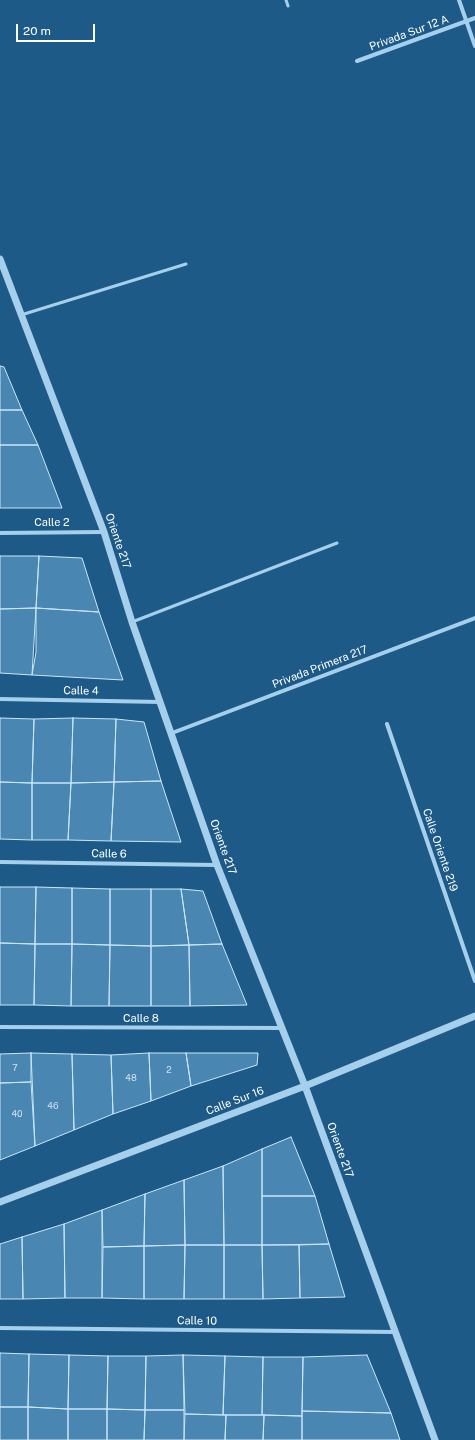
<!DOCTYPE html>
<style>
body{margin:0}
#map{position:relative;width:475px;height:1440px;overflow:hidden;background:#1d5a88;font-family:"Public Sans",sans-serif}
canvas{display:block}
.scale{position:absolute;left:16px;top:24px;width:79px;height:18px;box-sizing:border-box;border:2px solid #fff;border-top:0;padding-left:5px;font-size:12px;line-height:14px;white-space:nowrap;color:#fff;-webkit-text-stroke:3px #1d5a88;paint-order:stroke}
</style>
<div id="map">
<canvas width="475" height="1440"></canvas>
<div class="scale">20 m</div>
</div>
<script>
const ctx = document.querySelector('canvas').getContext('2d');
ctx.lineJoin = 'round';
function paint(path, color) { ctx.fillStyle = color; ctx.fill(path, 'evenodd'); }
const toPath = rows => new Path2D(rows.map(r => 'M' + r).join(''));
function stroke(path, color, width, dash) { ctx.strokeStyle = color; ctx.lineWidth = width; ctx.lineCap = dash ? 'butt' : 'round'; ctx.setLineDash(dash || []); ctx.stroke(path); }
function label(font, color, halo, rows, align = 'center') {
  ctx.font = font + ' "Public Sans",sans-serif'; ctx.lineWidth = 4; ctx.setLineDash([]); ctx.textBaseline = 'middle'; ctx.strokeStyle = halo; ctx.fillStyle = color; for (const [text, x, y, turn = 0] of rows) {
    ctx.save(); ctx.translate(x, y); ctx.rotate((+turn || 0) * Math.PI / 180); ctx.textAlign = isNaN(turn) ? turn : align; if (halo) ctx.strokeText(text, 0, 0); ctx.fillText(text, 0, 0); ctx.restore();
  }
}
const building = toPath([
 [0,366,4,367,22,410,0,410,0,366],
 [0,410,22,410,38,445,0,445,0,410],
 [0,445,38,445,62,508,0,508,0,445],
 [0,556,39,556,36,608,0,609,0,556],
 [39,556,82,558,99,612,36,608,39,556],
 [36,608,36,652,32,675,0,673,0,609,36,608],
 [36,608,99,612,123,680,32,675,36,608],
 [0,718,34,719,32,783,0,782,0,718],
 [73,718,116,719,114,782,71,783,73,718],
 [73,718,71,783,32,783,34,719,73,718],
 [116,719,144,722,161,781,114,782,116,719],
 [161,781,181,842,111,841,114,782,161,781],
 [0,782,32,783,32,840,0,839,0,782],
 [114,782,111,841,68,840,71,783,114,782],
 [32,783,71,783,68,840,32,840,32,783],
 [0,887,36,887,35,944,0,943,0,887],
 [36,887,72,888,72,944,35,944,36,887],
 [72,888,110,889,110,945,72,944,72,888],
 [110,889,151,889,151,946,110,945,110,889],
 [151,889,181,889,189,945,151,946,151,889],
 [181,889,203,891,222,944,189,945,181,889],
 [0,943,35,944,34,1005,0,1005,0,943],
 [35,944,72,944,71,1006,34,1005,35,944],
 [72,944,110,945,109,1006,71,1006,72,944],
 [222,944,247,1005,190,1006,189,945,222,944],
 [110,945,151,946,151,1006,109,1006,110,945],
 [189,945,190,1006,151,1006,151,946,189,945],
 [31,1053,31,1082,0,1083,0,1054,31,1053],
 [31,1053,72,1054,74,1130,35,1146,31,1053],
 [149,1053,151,1101,113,1114,111,1055,149,1053],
 [149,1053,186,1053,191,1086,151,1101,149,1053],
 [186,1053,258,1053,257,1065,191,1086,186,1053],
 [72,1054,111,1055,113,1114,74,1130,72,1054],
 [31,1082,35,1146,0,1160,0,1083,31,1082],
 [291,1137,315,1196,262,1196,262,1149,291,1137],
 [262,1149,262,1245,224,1245,223,1166,262,1149],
 [223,1166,224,1245,185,1245,184,1180,223,1166],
 [184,1180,185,1245,144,1246,145,1194,184,1180],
 [145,1194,144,1246,103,1247,102,1210,145,1194],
 [262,1196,315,1196,329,1244,262,1245,262,1196],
 [102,1210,102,1298,65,1298,64,1224,102,1210],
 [64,1224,65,1298,23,1299,22,1237,64,1224],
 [22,1237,23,1299,0,1299,0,1244,22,1237],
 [329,1244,345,1297,300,1298,299,1245,329,1244],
 [185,1245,184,1299,144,1299,144,1246,185,1245],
 [185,1245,224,1245,224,1299,184,1299,185,1245],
 [224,1245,262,1245,263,1299,224,1299,224,1245],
 [262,1245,299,1245,300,1298,263,1299,262,1245],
 [144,1246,144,1299,102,1298,103,1247,144,1246],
 [0,1353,29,1354,28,1407,0,1407,0,1353],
 [29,1354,69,1355,68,1409,28,1407,29,1354],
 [69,1355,108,1356,107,1409,68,1409,69,1355],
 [183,1355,225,1356,223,1415,185,1414,183,1355],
 [183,1355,184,1410,145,1410,146,1356,183,1355],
 [367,1355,391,1413,302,1411,303,1357,367,1355],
 [108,1356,146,1356,145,1410,107,1409,108,1356],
 [225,1356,263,1357,262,1415,223,1415,225,1356],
 [263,1357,303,1357,302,1416,262,1415,263,1357],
 [0,1407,28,1407,28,1440,0,1440,0,1407],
 [28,1407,68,1409,68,1440,28,1440,28,1407],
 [68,1409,107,1409,107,1440,68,1440,68,1409],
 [107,1409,145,1410,144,1440,107,1440,107,1409],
 [145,1410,184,1410,184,1440,144,1440,145,1410],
 [302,1411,391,1413,400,1440,302,1440,302,1411],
 [185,1414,226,1415,225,1440,184,1440,185,1414],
 [226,1415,264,1415,263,1440,225,1440,226,1415],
 [264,1415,302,1416,302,1440,263,1440,264,1415]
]);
paint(building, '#4a86b2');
stroke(building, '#cbe6f8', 1);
stroke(toPath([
 [286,0,288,6],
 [21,315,186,264],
 [132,622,337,543]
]), '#a6cfeb', 3);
stroke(toPath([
 [459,0,475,46],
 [357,61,475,18],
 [0,533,104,532],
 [0,699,161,702],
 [387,724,475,981],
 [172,733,475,618],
 [0,862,217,865],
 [0,1027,282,1028],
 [0,1328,395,1332]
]), '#a6cfeb', 4);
stroke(toPath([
 [0,259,104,532,132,622,217,865,305,1086,435,1440],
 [0,1202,305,1086,475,1016]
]), '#a6cfeb', 7);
label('9px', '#d2e1ec', null, [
 ["7",15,1068],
 ["2",169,1070],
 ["48",131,1078],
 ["46",53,1106],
 ["40",17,1114]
]);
label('11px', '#fff', '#1d5a88', [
 ["Privada Sur 12 A",409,33,-20],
 ["Calle 2",52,523],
 ["Oriente 217",118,541,71],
 ["Privada Primera 217",320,667,-21],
 ["Calle 4",81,691,1],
 ["Oriente 217",223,847,70],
 ["Calle Oriente 219",440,850,71],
 ["Calle 6",109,854,1],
 ["Calle 8",141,1019],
 ["Calle Sur 16",235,1101,-21],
 ["Oriente 217",340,1150,70],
 ["Calle 10",197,1321,1]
]);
</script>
